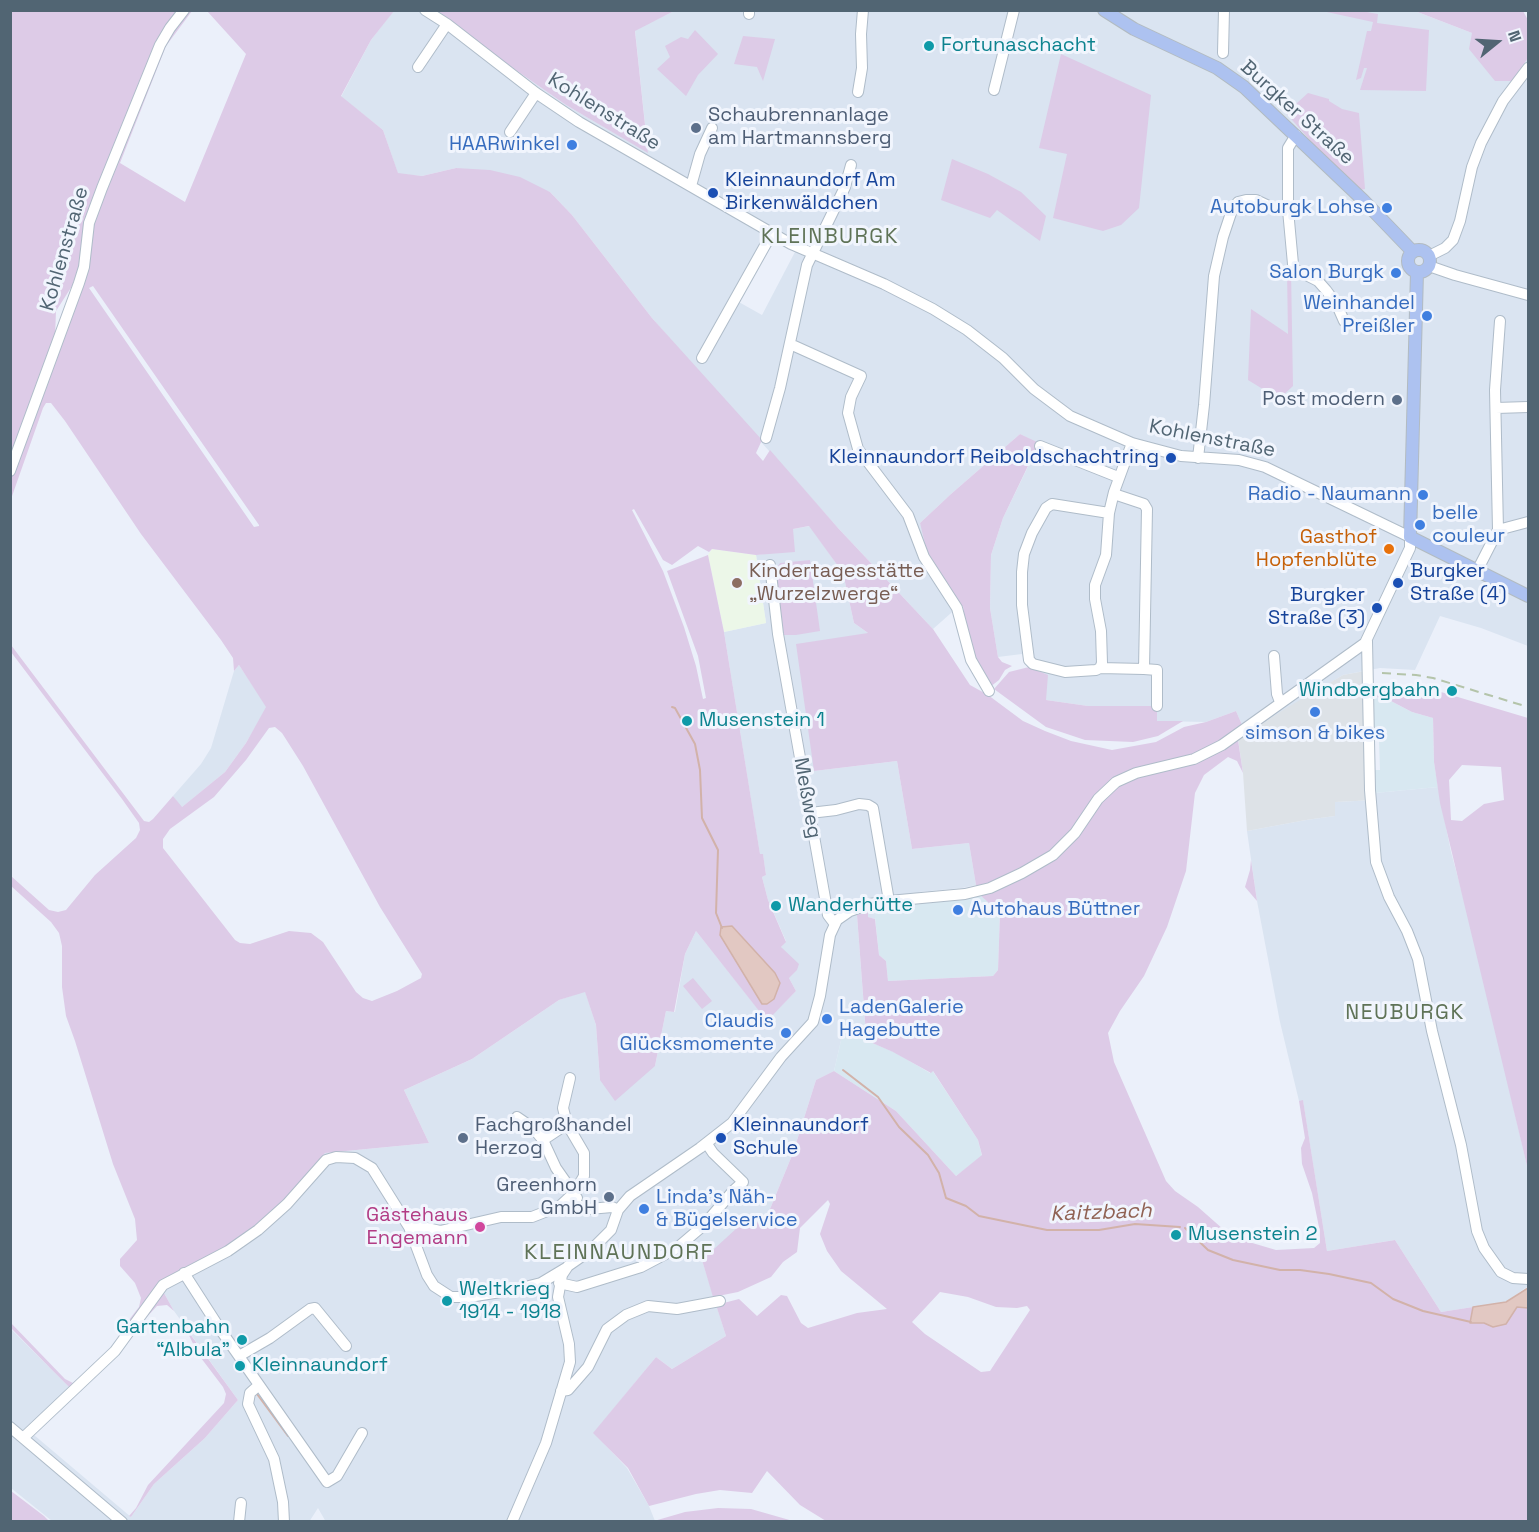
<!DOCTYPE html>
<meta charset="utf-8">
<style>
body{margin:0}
#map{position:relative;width:1539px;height:1532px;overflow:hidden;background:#ebf0fa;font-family:"Space Grotesk",sans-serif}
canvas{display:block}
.frame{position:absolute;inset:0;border:12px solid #516573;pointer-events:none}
.north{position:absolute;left:1467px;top:12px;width:60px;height:60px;-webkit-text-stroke:4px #f1f5fd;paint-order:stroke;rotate:72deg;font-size:16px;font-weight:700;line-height:24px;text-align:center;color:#516573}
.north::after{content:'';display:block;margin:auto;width:21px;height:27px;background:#516573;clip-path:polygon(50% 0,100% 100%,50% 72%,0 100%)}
</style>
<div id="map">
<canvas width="1539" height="1532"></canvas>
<div class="frame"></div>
<div class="north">N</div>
</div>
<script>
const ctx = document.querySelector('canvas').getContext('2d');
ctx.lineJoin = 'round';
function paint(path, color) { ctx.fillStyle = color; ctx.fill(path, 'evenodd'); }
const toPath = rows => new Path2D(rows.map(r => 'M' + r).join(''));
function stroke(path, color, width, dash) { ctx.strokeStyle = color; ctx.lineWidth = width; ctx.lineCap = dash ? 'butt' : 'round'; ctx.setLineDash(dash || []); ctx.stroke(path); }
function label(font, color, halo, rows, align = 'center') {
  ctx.font = font + ' "Space Grotesk",sans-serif'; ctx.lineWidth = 6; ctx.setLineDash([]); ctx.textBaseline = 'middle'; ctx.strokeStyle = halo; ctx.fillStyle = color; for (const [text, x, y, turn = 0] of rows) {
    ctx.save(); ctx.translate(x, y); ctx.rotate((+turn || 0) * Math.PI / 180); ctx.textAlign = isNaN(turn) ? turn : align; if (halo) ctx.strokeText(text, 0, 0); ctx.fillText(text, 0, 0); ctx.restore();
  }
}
paint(toPath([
 [394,10,431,11,566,105,648,152,635,30,674,11,1415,11,1472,33,1512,81,1528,58,1528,646,1481,628,1440,616,1415,670,1380,668,1343,675,1246,734,1236,711,1206,722,1157,721,1157,706,1088,706,1046,700,1022,654,998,657,990,608,991,555,1003,518,1039,444,1020,434,951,494,920,523,959,606,933,629,838,528,693,366,652,318,572,215,550,192,456,168,422,176,398,174,383,130,341,97,371,40],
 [774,237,796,250,762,315,737,301],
 [810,526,843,573,854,623,868,633,814,771,897,761,912,849,969,843,976,885,962,888,919,892,919,901,875,908,875,919,867,917,868,911,857,915,866,1035,842,1036,834,1071,816,1080,793,1153,763,1226,702,1260,726,1336,672,1369,656,1357,594,1433,627,1468,649,1506,655,1521,326,1522,318,1508,309,1522,52,1521,11,1488,10,1328,76,1394,34,1435,131,1517,154,1484,205,1438,238,1400,174,1311,159,1284,325,1153,429,1143,404,1090,472,1059,559,1000,585,991,596,1025,600,1080,655,1066,666,1011,675,1012,685,954,696,931,767,1020,796,991,789,978,781,947,786,941,768,900,762,877,766,875,763,855,760,855,724,632,766,623,756,555,772,553,793,529],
 [239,665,267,707,246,743,225,772,181,808,173,796,201,764,211,748,234,671],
 [1438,787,1451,852,1474,937,1528,1170,1528,1286,1506,1302,1441,1312,1395,1240,1327,1251,1303,1101,1299,1101,1280,1022,1257,901,1247,831,1306,820,1335,816,1335,802,1375,800,1375,793]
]), '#dae4f1');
paint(toPath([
 [1370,696,1387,699,1412,712,1433,718,1434,762,1438,787,1375,793,1373,770,1380,770,1379,740,1371,740],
 [980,895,1000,912,998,970,993,976,888,981,886,961,879,955,874,908,895,904],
 [854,1035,896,1053,930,1073,932,1070,978,1140,982,1156,956,1176,896,1111,834,1071,842,1036]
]), '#d8e8f1');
paint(toPath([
 [1370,670,1375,800,1335,802,1335,816,1306,820,1247,831,1243,773,1238,739,1288,707,1343,675]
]), '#dde2e7');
paint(toPath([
 [712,549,756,555,766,623,724,632,708,555]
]), '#ecf7e8');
paint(toPath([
 [10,11,192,11,166,46,120,163,185,202,246,54,207,11,394,11,371,40,341,96,383,130,398,173,422,176,456,168,490,170,520,177,550,192,572,215,652,318,762,440,756,453,763,461,770,450,838,528,933,629,970,685,988,695,1023,721,1045,731,1071,741,1112,750,1156,742,1184,727,1206,722,1236,711,1246,734,1238,740,1243,773,1237,761,1228,757,1204,775,1195,793,1186,871,1167,927,1144,976,1120,1011,1108,1033,1114,1062,1166,1181,1175,1191,1198,1207,1232,1237,1276,1250,1314,1248,1320,1243,1320,1232,1312,1193,1302,1164,1301,1148,1305,1138,1299,1101,1303,1100,1327,1251,1395,1240,1441,1312,1473,1307,1470,1323,1484,1323,1493,1327,1517,1307,1528,1308,1528,1521,826,1521,800,1505,767,1471,752,1493,720,1490,696,1494,649,1506,628,1468,593,1433,656,1357,672,1369,726,1336,716,1305,739,1299,757,1316,781,1295,787,1296,801,1323,808,1328,857,1313,887,1309,841,1271,827,1251,820,1234,830,1204,828,1200,800,1228,797,1252,783,1262,771,1277,738,1292,713,1297,702,1260,749,1217,763,1226,793,1153,816,1080,834,1071,896,1111,956,1176,982,1155,978,1140,933,1071,931,1073,893,1052,854,1035,866,1034,857,915,868,911,868,917,875,919,879,955,886,961,888,981,993,976,998,970,1000,913,980,895,976,885,969,843,912,849,897,761,814,771,796,644,868,633,854,623,843,573,809,526,793,529,795,552,756,555,712,549,709,552,698,546,672,565,663,560,634,509,632,510,663,571,684,627,696,666,703,699,706,698,698,656,667,571,708,555,724,632,760,854,763,854,766,875,762,877,768,900,786,942,781,947,799,964,797,970,789,978,796,991,767,1021,696,931,685,954,674,1012,666,1011,655,1066,615,1101,600,1080,596,1025,585,992,559,1000,472,1059,404,1090,429,1143,325,1153,294,1192,233,1245,159,1284,174,1311,167,1305,157,1306,76,1394,50,1368,11,1328,11,1323,65,1379,73,1383,79,1382,117,1343,125,1325,139,1307,141,1298,135,1283,120,1266,120,1259,137,1240,135,1219,113,1164,75,1041,66,1016,62,987,62,946,59,933,51,922,11,886,11,876,49,910,58,912,66,910,95,875,136,838,140,830,139,823,122,799,11,652,11,645,144,821,149,822,153,819,173,796,182,807,225,772,246,743,266,707,239,665,234,671,233,658,221,640,141,534,65,421,51,403,46,403,43,408,11,499],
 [74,283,55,337,56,311],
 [93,286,259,525,259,526,254,527,89,288],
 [275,727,282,733,303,766,380,907,422,974,421,978,397,991,372,1001,363,998,356,992,323,942,311,933,289,931,250,944,240,943,235,940,163,848,163,839,170,829,214,797,246,760,269,728],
 [940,1292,968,1297,996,1307,1017,1308,1027,1306,1030,1310,990,1371,981,1372,925,1334,912,1322],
 [431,11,674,11,635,31,648,153,566,105],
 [1322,11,1361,11,1378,14,1377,23,1429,30,1426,91,1360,90,1367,68,1364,68,1361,78,1356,80,1367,31,1371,31,1373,22],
 [1415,11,1523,11,1528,20,1528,58,1512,81,1495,81,1469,49,1472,33],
 [695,30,718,54,698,75,686,96,657,69,670,57,665,46,681,37,688,39],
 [743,36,775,39,763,81,757,67,734,64],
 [1061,54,1151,95,1139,208,1121,225,1103,231,1053,218,1067,154,1039,148],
 [1308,93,1329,99,1329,101,1342,109,1359,113,1365,189,1360,190,1315,146,1286,113],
 [952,159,988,174,1021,192,1046,216,1040,241,997,210,990,218,941,200],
 [1287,270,1291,270,1293,386,1279,399,1248,380,1251,309,1288,334],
 [1020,434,1039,443,1003,518,991,555,990,608,998,657,1002,662,1012,666,1005,670,999,680,990,687,974,662,965,625,963,606,959,606,928,556,920,523,951,494],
 [810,560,820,631,796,635,784,635,776,584,773,583,777,568,780,563],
 [1029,667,1048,675,1046,700,1088,706,1157,706,1157,721,1183,721,1158,736,1133,742,1085,740,1046,727,994,689,1009,672],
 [1431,689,1528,718,1528,1170,1440,803,1434,762,1433,718,1412,712,1387,699,1370,696,1370,690,1387,691,1404,697,1432,697],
 [1462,765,1501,767,1504,800,1484,804,1462,821,1451,820,1449,780],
 [1251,860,1257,901,1245,887,1250,870],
 [693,978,712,1001,702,1009,683,986],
 [185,1327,238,1400,205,1438,154,1484,131,1517,129,1516,136,1508,148,1485,224,1403,226,1394,223,1387,198,1354],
 [11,1491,44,1516,49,1521,11,1521],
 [718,1508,751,1509,793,1521,654,1521,685,1512]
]), '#ddcbe7');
const water = toPath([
 [732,926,775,973,780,983,774,999,767,1004,762,1004,720,935,721,927,732,926],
 [1528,1288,1528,1308,1517,1307,1506,1324,1493,1327,1484,1323,1470,1323,1473,1307,1506,1302,1528,1288]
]);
paint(water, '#e2c8c2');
stroke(water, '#d2b2a9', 1.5);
stroke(toPath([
 [672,707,675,708,695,744,700,770,702,818,718,850,716,913,722,928],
 [843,1070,878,1097,899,1127,928,1155,939,1173,946,1198,966,1206,979,1216,1047,1230,1099,1230,1135,1224,1180,1227],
 [1185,1228,1208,1250,1233,1260,1280,1270,1300,1270,1329,1274,1371,1283,1393,1299,1423,1311,1471,1322],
 [257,1394,288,1436]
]), '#d2b2a9', 2);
const minor = toPath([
 [425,10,447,24,536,93,579,122,791,244,884,284,933,309,967,330,1003,358,1034,389,1070,416,1132,443,1181,456,1239,460,1265,467,1410,537,1410,548,1365,643,1222,745,1194,759,1136,773,1116,782,1098,799,1075,833,1053,855,1022,873,990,888,965,894,889,901,870,904,850,911,837,920,830,935,820,996,813,1022,781,1057,732,1123,700,1148,630,1196,618,1210,611,1230,591,1250,568,1266,562,1275,558,1297,569,1344,570,1362,546,1443,512,1522],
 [749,14,749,10],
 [1223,53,1224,10],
 [418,67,447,24],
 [994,90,1014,10],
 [858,92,862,68,861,34,863,10],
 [510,132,536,93],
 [1296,135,1288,148,1288,210,1293,264,1294,269,1318,281,1326,290,1337,305,1344,321],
 [691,186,700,154,712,128],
 [1429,256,1445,248,1453,240,1460,221,1472,167,1481,143,1503,101,1528,68],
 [1429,266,1455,275,1528,295],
 [790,344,861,376,851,397,848,413,858,449,908,515,924,557,957,608,971,660,989,691],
 [702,358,772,233],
 [1496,408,1528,407],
 [766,438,780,388,807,265,845,187,851,165],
 [1040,446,1118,477],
 [1198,458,1204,405,1214,276,1223,237,1232,210,1238,202,1246,200,1256,200,1275,209,1288,210],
 [10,471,79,283,84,267,89,223,102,188,160,45,170,28,184,10],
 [1114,494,1144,504,1147,509,1144,669,1157,670,1157,706],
 [1109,513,1052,504,1046,508,1032,533,1024,554,1022,572,1022,605,1029,660,1033,664,1065,672,1096,670,1100,668,1144,669],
 [1498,530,1495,390,1500,321],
 [770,565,778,634,828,915,834,923],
 [1477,571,1498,530,1528,522],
 [1367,641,1370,790,1376,862,1389,897,1407,931,1418,959,1432,1031,1461,1145,1477,1231,1484,1248,1501,1272,1513,1278,1528,1279],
 [1274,656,1277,694,1280,702],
 [1100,668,1102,663,1101,631,1095,599,1095,585,1106,555,1109,513,1114,492,1132,443],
 [810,813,836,810,859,804,868,805,873,808,889,901],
 [517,1117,533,1128,543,1140,556,1168,577,1198],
 [567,1124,563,1108,570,1078],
 [543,1140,567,1124,584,1153,584,1176,574,1193,560,1206],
 [409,1227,418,1226,440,1231,501,1217,532,1217,560,1206,581,1206,589,1209,612,1207,618,1210],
 [184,1273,222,1332,327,1482,337,1476,362,1433],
 [559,1283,577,1287,641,1267,677,1248,704,1225,733,1191,743,1182,713,1153,707,1144],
 [239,1356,270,1338,310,1309,315,1308,346,1346],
 [259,1385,250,1393,248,1404,274,1459,283,1502,284,1522],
 [561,1391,568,1390,588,1367,607,1329,626,1315,648,1306,677,1309,720,1301],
 [10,1427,122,1522],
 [23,1438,115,1351,163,1285,228,1251,258,1230,287,1204,326,1160,336,1157,355,1158,372,1168,409,1227,427,1275,434,1286,451,1297,469,1297,513,1290,541,1283,566,1268],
 [239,1522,241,1503]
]);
const major = toPath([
 [1104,10,1134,29,1217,68,1244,87,1363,200,1413,252],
 '1408 261a11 11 0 1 1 22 0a11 11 0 1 1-22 0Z',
 [1417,272,1410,537,1528,596]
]);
stroke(minor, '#afbcc9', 12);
stroke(major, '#b2bbc1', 14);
stroke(minor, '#fff', 10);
stroke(major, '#adc2f0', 12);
stroke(toPath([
 [1382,673,1416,675,1433,678,1528,707]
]), '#b4c4aa', 2, [9, 6]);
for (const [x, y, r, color] of [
 [929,46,6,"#0f9aa8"],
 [696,128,6,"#5c6f8a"],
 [572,145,6,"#3f7fe0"],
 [713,193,6,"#1a4fb4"],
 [1387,208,6,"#3f7fe0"],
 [1396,273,6,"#3f7fe0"],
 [1427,316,6,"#3f7fe0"],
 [1397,400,6,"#5c6f8a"],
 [1171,458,6,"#1a4fb4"],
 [1423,495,6,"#3f7fe0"],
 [1420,525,6,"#3f7fe0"],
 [1389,549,6,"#e8710a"],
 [737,583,6,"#8d6e63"],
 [1398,583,6,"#1a4fb4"],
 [1377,608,6,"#1a4fb4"],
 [1452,691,6,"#0f9aa8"],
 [1315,712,6,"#3f7fe0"],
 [687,721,6,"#0f9aa8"],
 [776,906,6,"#0f9aa8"],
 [958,910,6,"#3f7fe0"],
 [827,1019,6,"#3f7fe0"],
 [786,1033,6,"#3f7fe0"],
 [463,1138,6,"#5c6f8a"],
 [721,1138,6,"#1a4fb4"],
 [609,1197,6,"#5c6f8a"],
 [644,1209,6,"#3f7fe0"],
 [480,1227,6,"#d1479c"],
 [1176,1235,6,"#0f9aa8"],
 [447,1301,6,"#0f9aa8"],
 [242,1340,6,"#0f9aa8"],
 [240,1366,6,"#0f9aa8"]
]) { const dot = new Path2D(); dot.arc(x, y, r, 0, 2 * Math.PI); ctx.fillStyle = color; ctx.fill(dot); stroke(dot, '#f1f5fd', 2); }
label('20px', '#0d838f', '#f1f5fd', [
 ["Fortunaschacht",941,46],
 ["Windbergbahn",1440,691,"right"],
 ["Musenstein 1",699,721],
 ["Wanderhütte",788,906],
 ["Musenstein 2",1188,1235],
 ["Weltkrieg",459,1290],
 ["1914 - 1918",459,1313],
 ["Gartenbahn",230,1328,"right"],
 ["“Albula”",230,1351,"right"],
 ["Kleinnaundorf",252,1366]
], 'left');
label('20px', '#516573', '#f1f5fd', [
 ["Kohlenstraße",604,112,32],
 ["Burgker Straße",1297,113,42],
 ["Kohlenstraße",65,249,-74],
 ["Kohlenstraße",1212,439,11],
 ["Meßweg",807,798,80]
]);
label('20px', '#4e5e75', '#f1f5fd', [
 ["Schaubrennanlage",708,116],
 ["am Hartmannsberg",708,139],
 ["Post modern",1385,400,"right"],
 ["Fachgroßhandel",475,1126],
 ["Herzog",475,1149],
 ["Greenhorn",597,1186,"right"],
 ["GmbH",597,1209,"right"]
], 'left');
label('20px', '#366cbe', '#f1f5fd', [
 ["HAARwinkel",560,145],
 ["Autoburgk Lohse",1375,208],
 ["Salon Burgk",1384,273],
 ["Weinhandel",1415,304],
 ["Preißler",1415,327],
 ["Radio - Naumann",1411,495],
 ["belle",1432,514,"left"],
 ["couleur",1432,537,"left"],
 ["simson & bikes",1315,734,"center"],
 ["Autohaus Büttner",970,910,"left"],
 ["LadenGalerie",839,1008,"left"],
 ["Hagebutte",839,1031,"left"],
 ["Claudis",774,1022],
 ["Glücksmomente",774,1045],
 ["Linda's Näh-",656,1198,"left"],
 ["& Bügelservice",656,1221,"left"]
], 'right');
label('20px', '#164399', '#f1f5fd', [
 ["Kleinnaundorf Am",725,181],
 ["Birkenwäldchen",725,204],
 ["Kleinnaundorf Reiboldschachtring",1159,458,"right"],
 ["Burgker",1410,572],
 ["Straße (4)",1410,595],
 ["Burgker",1365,596,"right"],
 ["Straße (3)",1365,619,"right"],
 ["Kleinnaundorf",733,1126],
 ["Schule",733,1149]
], 'left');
label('20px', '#c56008', '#f1f5fd', [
 ["Gasthof",1377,538],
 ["Hopfenblüte",1377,561]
], 'right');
label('20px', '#785e54', '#f1f5fd', [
 ["Kindertagesstätte",749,572],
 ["„Wurzelzwerge“",749,595]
], 'left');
label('20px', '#b23c85', '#f1f5fd', [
 ["Gästehaus",468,1216],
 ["Engemann",468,1239]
], 'right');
ctx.letterSpacing = '1.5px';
label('21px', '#5f7357', '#f1f5fd', [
 ["KLEINBURGK",830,237],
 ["NEUBURGK",1405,1013]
]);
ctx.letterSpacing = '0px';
label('italic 21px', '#906254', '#f1f5fd', [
 ["Kaitzbach",1101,1213,-2]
]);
ctx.letterSpacing = '1.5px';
label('22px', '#5f7357', '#f1f5fd', [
 ["KLEINNAUNDORF",619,1253]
]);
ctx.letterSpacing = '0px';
</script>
